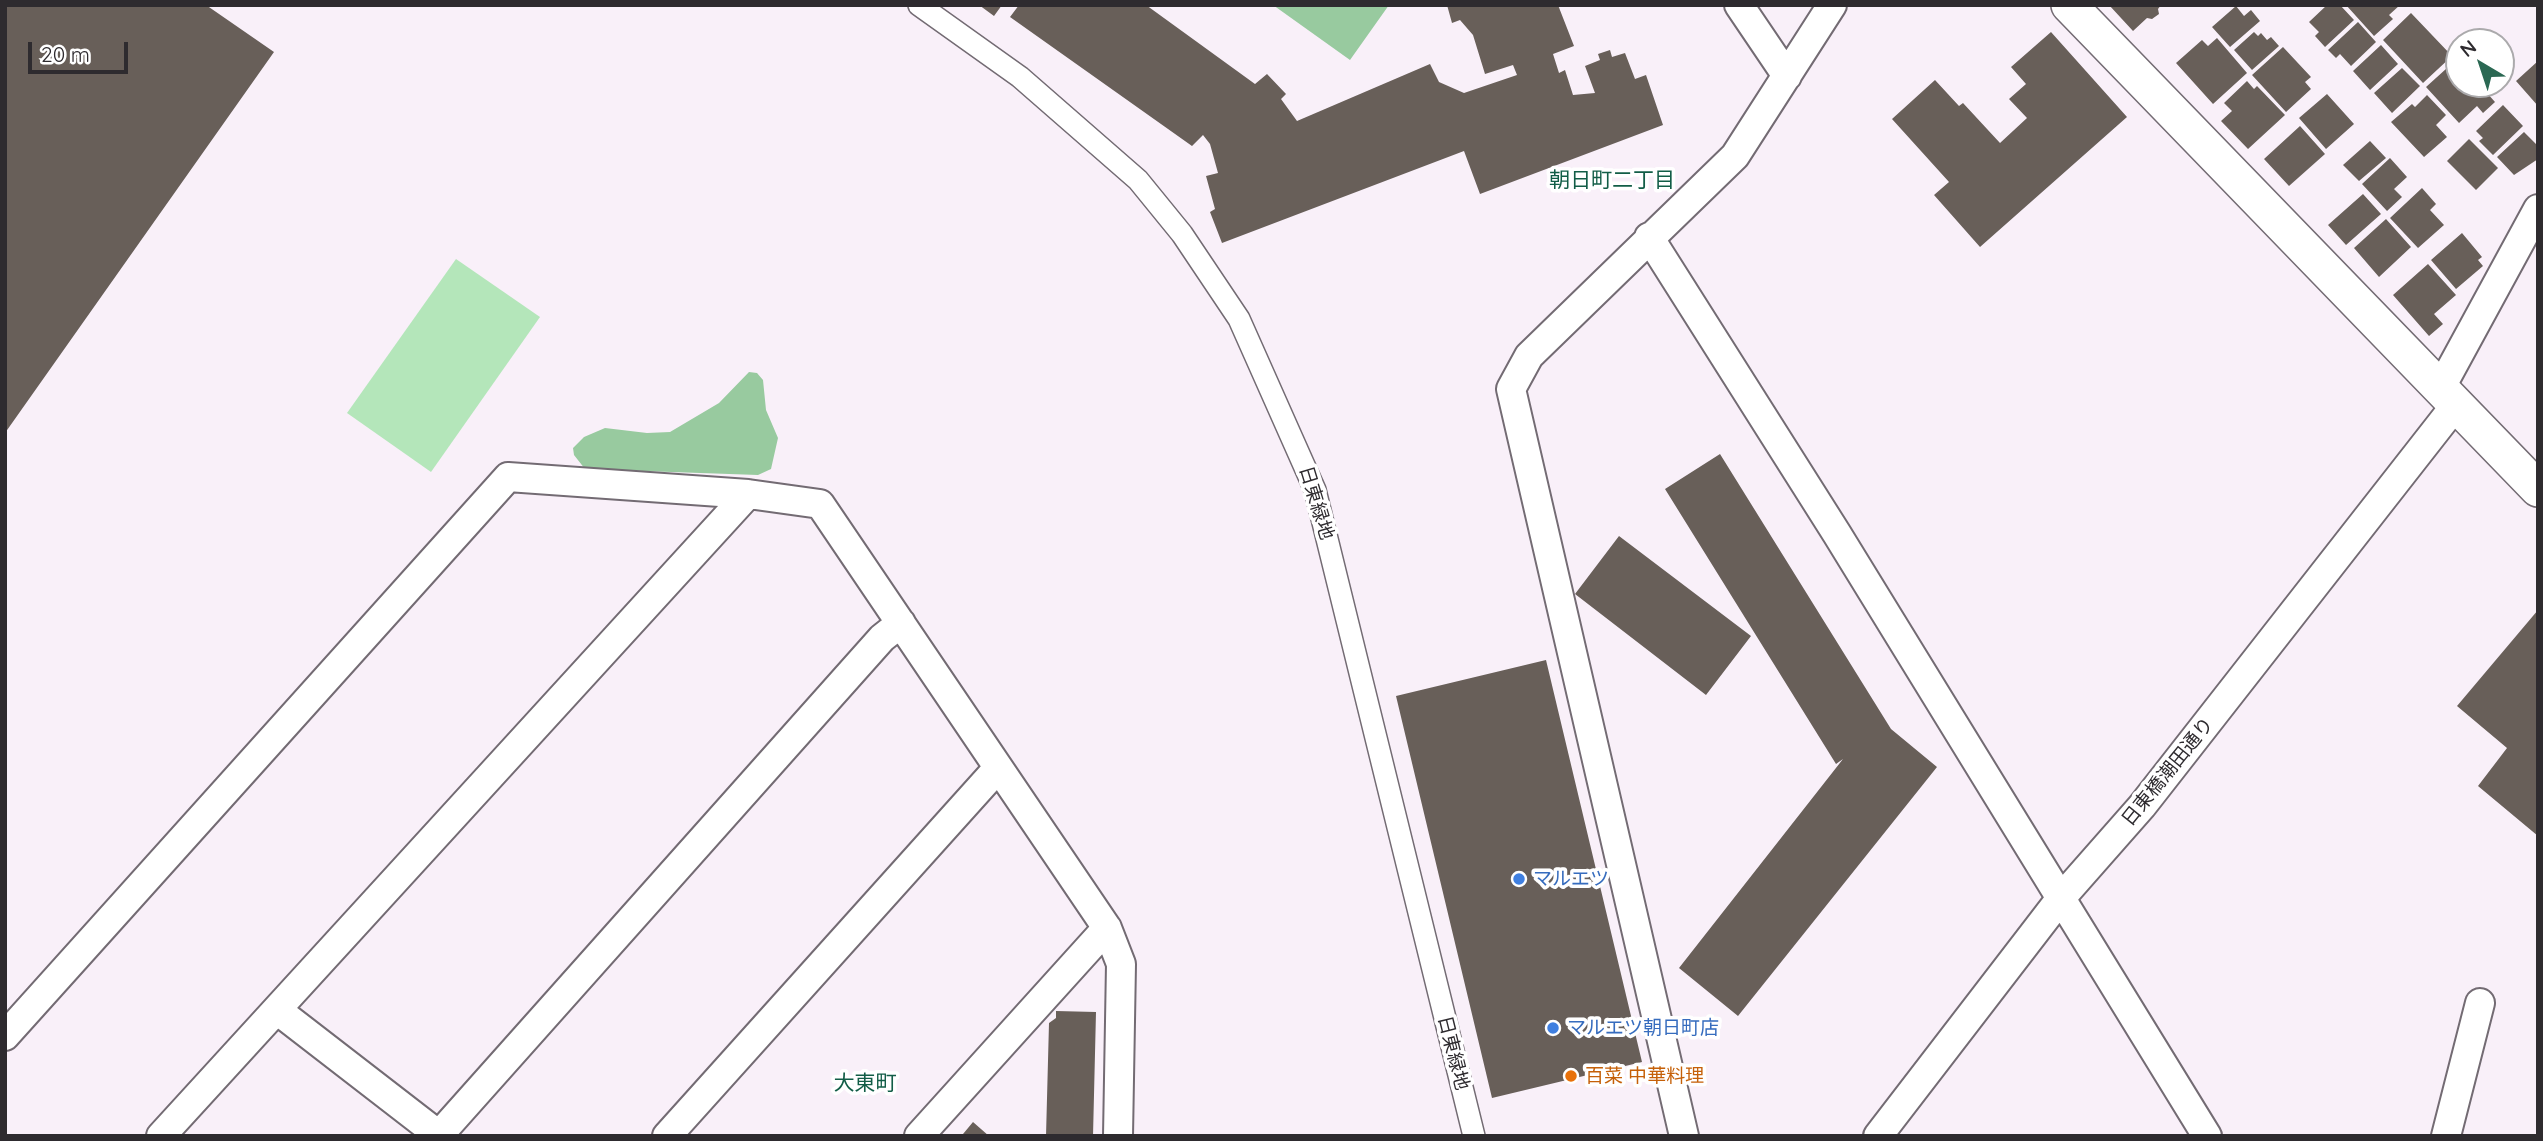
<!DOCTYPE html>
<meta charset="utf-8">
<style>
body{margin:0}
#map{position:relative;width:2543px;height:1141px;overflow:hidden;background:#f9f0f9;font-family:Quicksand,sans-serif}
canvas{display:block}
.frame{position:absolute;inset:0;border:7px solid #2e2b2f;pointer-events:none}
.north{position:absolute;left:2445px;top:28px;width:70px;height:70px;box-sizing:border-box;background:#fff;border:2px solid #abaaac;border-radius:50%;rotate:321deg;font-size:19px;font-weight:700;line-height:28px;text-align:center;color:#2e2b2f}
.north::after{content:'';display:block;margin:auto;width:24px;height:32px;background:#2b6853;clip-path:polygon(50% 0,100% 100%,50% 72%,0 100%)}
.scale{position:absolute;left:28px;top:42px;width:100px;height:32px;box-sizing:border-box;border:4px solid #2e2b2f;border-top:0;padding-left:9px;font-size:21px;line-height:24px;white-space:nowrap;color:#2e2b2f;-webkit-text-stroke:5px #fff;paint-order:stroke}
</style>
<div id="map">
<canvas width="2543" height="1141"></canvas>
<div class="frame"></div>
<div class="north">N</div>
<div class="scale">20 m</div>
</div>
<script>
const ctx = document.querySelector('canvas').getContext('2d');
ctx.lineJoin = 'round';
function paint(path, color) { ctx.fillStyle = color; ctx.fill(path, 'evenodd'); }
const toPath = rows => new Path2D(rows.map(r => 'M' + r).join(''));
function stroke(path, color, width, dash) { ctx.strokeStyle = color; ctx.lineWidth = width; ctx.lineCap = dash ? 'butt' : 'round'; ctx.setLineDash(dash || []); ctx.stroke(path); }
function label(font, color, halo, rows, align = 'center') {
  ctx.font = font + ' Quicksand,"Noto Sans JP",sans-serif'; ctx.lineWidth = 7; ctx.setLineDash([]); ctx.textBaseline = 'middle'; ctx.strokeStyle = halo; ctx.fillStyle = color; for (const [text, x, y, turn = 0] of rows) {
    ctx.save(); ctx.translate(x, y); ctx.rotate((+turn || 0) * Math.PI / 180); ctx.textAlign = isNaN(turn) ? turn : align; if (halo) ctx.strokeText(text, 0, 0); ctx.fillText(text, 0, 0); ctx.restore();
  }
}
paint(toPath([
 [456,259,540,317,431,472,347,413]
]), '#b4e6ba');
paint(toPath([
 [1273,5,1389,5,1350,60],
 [749,372,757,373,763,380,766,410,778,438,771,469,758,475,585,469,574,455,573,448,584,437,605,428,647,433,670,432,719,403]
]), '#98ca9f');
paint(toPath([
 [5,5,206,5,274,52,5,433],
 [979,5,1002,5,994,16],
 [1019,5,1146,5,1255,84,1267,74,1286,94,1281,99,1297,121,1430,64,1439,82,1464,93,1517,75,1513,65,1485,74,1473,35,1460,20,1452,23,1447,5,1558,5,1574,46,1553,54,1559,73,1565,70,1573,95,1595,93,1585,66,1600,60,1598,54,1610,50,1612,57,1625,53,1635,79,1646,75,1663,125,1480,194,1464,151,1222,243,1210,212,1215,209,1206,176,1218,173,1210,144,1203,135,1192,146,1010,17],
 [2109,5,2161,5,2158,9,2159,14,2152,19,2147,18,2133,31],
 [2327,5,2340,5,2354,20,2325,47,2315,36,2319,32,2309,22],
 [2346,5,2400,5,2389,15,2393,19,2374,36],
 [2236,6,2244,16,2251,10,2260,21,2230,47,2212,27],
 [2411,13,2452,56,2423,83,2383,40],
 [2358,22,2376,42,2351,66,2340,54,2336,58,2328,50],
 [2051,32,2127,117,1980,247,1934,195,1949,182,1892,119,1935,80,1959,106,1963,103,2000,143,2027,118,2009,99,2026,84,2011,67],
 [2254,32,2258,36,2261,33,2267,40,2271,37,2279,46,2252,70,2234,50],
 [2217,38,2247,73,2213,104,2176,63,2202,40,2208,46],
 [2381,45,2398,64,2370,90,2353,71],
 [2283,47,2311,77,2305,82,2311,89,2286,112,2252,75],
 [2457,59,2459,84,2479,84,2495,102,2483,113,2477,106,2459,123,2426,87],
 [2538,61,2538,106,2516,81],
 [2402,68,2420,86,2392,113,2374,93],
 [2247,81,2254,89,2257,86,2285,115,2248,149,2221,121,2232,111,2224,103],
 [2327,94,2354,124,2326,149,2299,118],
 [2427,95,2446,115,2436,125,2447,137,2424,157,2391,122,2412,104,2415,107],
 [2503,105,2523,126,2493,155,2479,141,2483,138,2476,131],
 [2300,126,2325,154,2289,186,2264,159],
 [2524,132,2538,146,2538,159,2514,175,2497,157],
 [2469,139,2498,168,2476,190,2447,161],
 [2370,141,2386,158,2359,181,2343,165],
 [2390,158,2407,177,2394,189,2402,197,2387,211,2362,184],
 [2422,188,2436,204,2430,210,2444,225,2418,248,2390,218],
 [2363,194,2381,214,2346,245,2328,225],
 [2386,219,2411,247,2379,277,2354,248],
 [2462,233,2482,257,2478,260,2483,266,2456,289,2431,260],
 [2428,264,2456,295,2434,314,2443,324,2429,336,2393,295],
 [1720,454,1891,729,1937,767,1738,1016,1679,968,1843,759,1836,764,1665,489],
 [1619,536,1751,636,1706,695,1575,594],
 [2538,610,2538,836,2478,786,2507,748,2457,706],
 [1546,660,1642,1062,1492,1098,1396,696],
 [1056,1011,1096,1012,1093,1136,1046,1136,1049,1023,1056,1018],
 [973,1122,989,1136,963,1134]
]), '#685f59');
const pedestrian = toPath([
 [919,5,1020,77,1138,180,1182,234,1239,319,1315,490,1474,1136]
]);
const minor = toPath([
 [1739,5,1787,76],
 [1649,237,1837,534,2207,1136],
 [2440,389,2538,209],
 [277,1010,440,1136],
 [5,1036,508,477,748,494,820,504,1107,928,1121,964,1118,1136],
 [439,1135,882,638,901,623],
 [161,1136,748,494],
 [667,1136,998,768],
 [919,1136,1107,928],
 [1684,1136,1511,389,1529,356,1735,156,1832,5],
 [1878,1136,2061,898,2142,806,2455,406],
 [2446,1136,2480,1003]
]);
const tertiary = toPath([
 [2069,5,2538,489]
]);
stroke(pedestrian, '#736b73', 24);
stroke(minor, '#736b73', 32);
stroke(tertiary, '#736b73', 38);
stroke(pedestrian, '#fff', 21);
stroke(minor, '#fff', 28);
stroke(tertiary, '#fff', 35);
for (const [x, y, r, color] of [
 [1519,879,7,"#3f7fe0"],
 [1553,1028,7,"#3f7fe0"],
 [1571,1076,7,"#e8710a"]
]) { const dot = new Path2D(); dot.arc(x, y, r, 0, 2 * Math.PI); ctx.fillStyle = color; ctx.fill(dot); stroke(dot, '#fff', 2.5); }
label('19px', '#2e2b2f', '#fff', [
 ["日東緑地",1316,503,73],
 ["日東橋潮田通り",2168,772,-51],
 ["日東緑地",1453,1053,76]
]);
label('19px', '#366cbe', '#fff', [
 ["マルエツ",1533,879],
 ["マルエツ朝日町店",1567,1028]
], 'left');
label('19px', '#c56008', '#fff', [
 ["百菜 中華料理",1585,1076]
], 'left');
label('21px', '#125d47', '#fff', [
 ["朝日町二丁目",1612,181],
 ["大東町",865,1084]
]);
</script>
